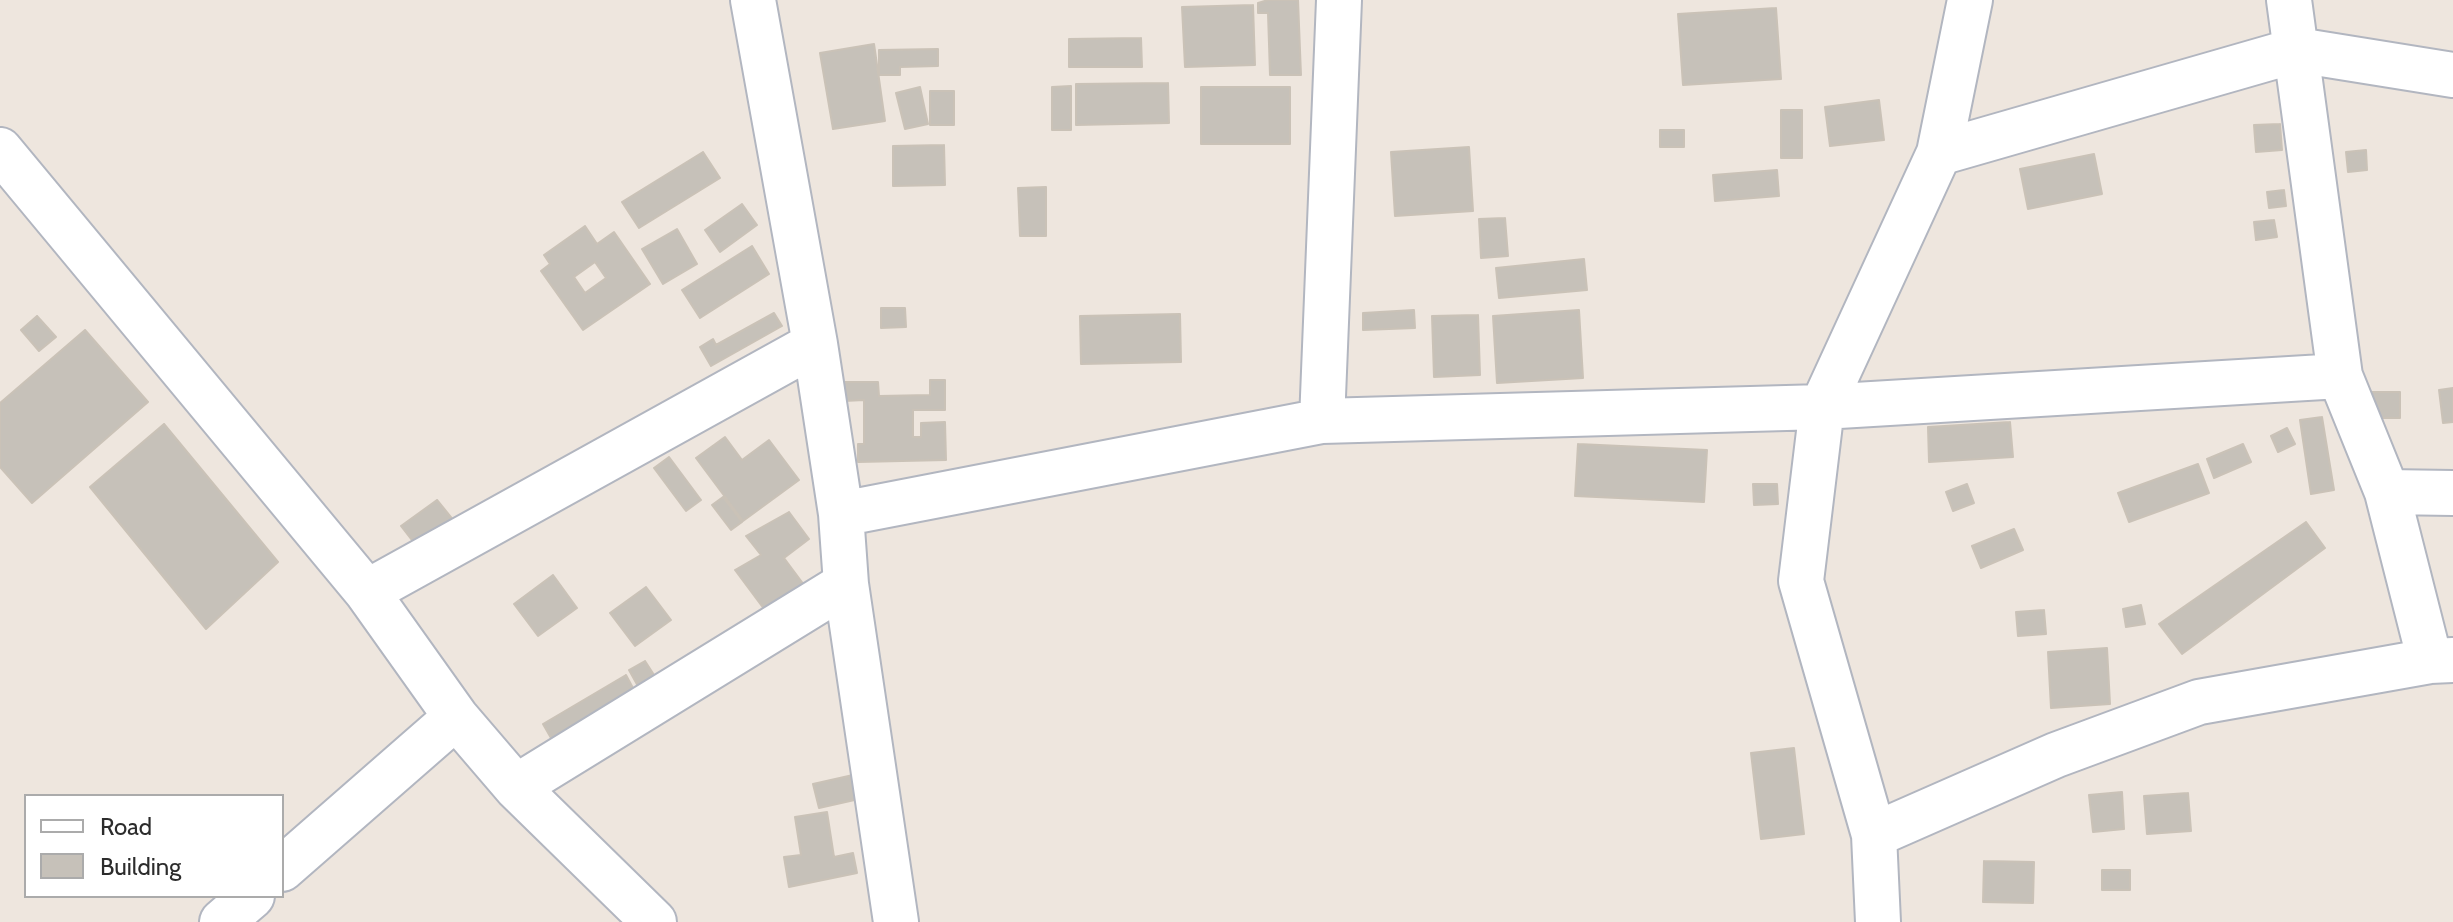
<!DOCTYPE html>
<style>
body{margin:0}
#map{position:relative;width:2453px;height:922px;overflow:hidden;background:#eee6de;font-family:Cabin,sans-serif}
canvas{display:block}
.legend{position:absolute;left:24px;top:794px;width:260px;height:104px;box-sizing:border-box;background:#fff;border:2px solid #ababab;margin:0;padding:10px 14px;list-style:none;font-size:24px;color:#2c2c2c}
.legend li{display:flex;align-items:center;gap:16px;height:40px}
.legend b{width:40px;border:2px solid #ababab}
</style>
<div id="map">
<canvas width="2453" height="922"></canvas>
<ul class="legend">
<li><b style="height:10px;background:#fff"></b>Road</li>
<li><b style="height:22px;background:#c6c1b9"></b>Building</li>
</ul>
</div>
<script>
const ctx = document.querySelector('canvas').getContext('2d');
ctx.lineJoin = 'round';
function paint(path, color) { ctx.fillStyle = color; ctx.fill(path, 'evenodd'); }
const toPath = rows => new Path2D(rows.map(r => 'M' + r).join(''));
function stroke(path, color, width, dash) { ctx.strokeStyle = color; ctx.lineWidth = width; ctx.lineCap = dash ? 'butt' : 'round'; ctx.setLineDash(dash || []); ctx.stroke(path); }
const building = toPath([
 [1268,0,1298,0,1301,75,1270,75,1268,13,1258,13,1258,3,1268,0],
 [1253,5,1255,65,1185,67,1182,7,1253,5],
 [1776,8,1781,79,1683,85,1678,14,1776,8],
 [1141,38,1142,67,1069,67,1069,39,1141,38],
 [874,44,885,121,833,129,820,53,874,44],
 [938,49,938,66,900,67,900,75,879,75,879,50,938,49],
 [1168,83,1169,123,1076,125,1076,84,1168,83],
 [1071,86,1071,130,1052,130,1052,87,1071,86],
 [920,87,928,124,905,129,896,93,920,87],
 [1201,87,1290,87,1290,144,1201,144,1201,87],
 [930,91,954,91,954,125,930,125,930,91],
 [1879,100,1884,140,1830,146,1825,107,1879,100],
 [1781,110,1802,110,1802,158,1781,158,1781,110],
 [2280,124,2282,150,2256,152,2254,125,2280,124],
 [1660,130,1684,130,1684,147,1660,147,1660,130],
 [944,145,945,185,893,186,893,146,944,145],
 [1469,147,1473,211,1395,216,1391,152,1469,147],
 [2366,150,2367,170,2348,172,2346,152,2366,150],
 [703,152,720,178,639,228,622,202,703,152],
 [2094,154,2102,194,2028,209,2020,169,2094,154],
 [1777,170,1779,196,1715,201,1713,175,1777,170],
 [1046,187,1046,236,1020,236,1018,188,1046,187],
 [2284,190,2286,206,2269,208,2267,192,2284,190],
 [742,204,757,225,720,252,705,230,742,204],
 [1505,218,1508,256,1481,258,1479,219,1505,218],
 [2274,220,2277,237,2256,240,2254,222,2274,220],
 [585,226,597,244,614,232,650,284,583,330,541,271,550,264,544,255,585,226],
 [595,262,606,278,585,293,574,277,595,262],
 [677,229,697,264,663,284,642,249,677,229],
 [752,246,769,274,700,318,682,290,752,246],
 [1584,259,1587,290,1499,298,1496,268,1584,259],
 [881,308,905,308,906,327,881,328,881,308],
 [1414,310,1415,328,1363,330,1363,313,1414,310],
 [1579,310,1583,378,1497,383,1493,316,1579,310],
 [774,313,782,326,711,366,700,347,713,339,716,345,774,313],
 [1180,314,1181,362,1081,364,1080,316,1180,314],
 [1478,315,1480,375,1434,377,1432,316,1478,315],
 [37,316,56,337,39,351,21,330,37,316],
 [85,330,148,402,32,503,0,467,0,403,85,330],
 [930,380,945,380,945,410,913,410,913,437,921,437,921,423,945,422,946,460,858,462,858,444,864,444,864,400,844,401,844,382,878,382,879,396,930,395,930,380],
 [2453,388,2453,422,2443,423,2439,390,2453,388],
 [2372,392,2400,392,2400,418,2374,418,2372,392],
 [2322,417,2334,490,2311,494,2300,420,2322,417],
 [2010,422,2013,457,1929,462,1928,427,2010,422],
 [164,424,278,562,206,629,90,487,164,424],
 [2287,428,2295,444,2278,452,2271,436,2287,428],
 [725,437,742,460,769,440,799,480,743,521,696,458,725,437],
 [1578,444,1707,450,1704,502,1575,496,1578,444],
 [2243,444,2251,462,2214,478,2207,459,2243,444],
 [669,457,701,500,686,511,654,468,669,457],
 [2198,464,2209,493,2129,522,2118,493,2198,464],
 [1753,484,1777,484,1778,504,1754,505,1753,484],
 [1967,484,1974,503,1953,511,1946,492,1967,484],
 [723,497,742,522,731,530,712,505,723,497],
 [437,500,454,521,418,548,401,526,437,500],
 [789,512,809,539,784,558,810,593,773,621,735,570,761,555,746,536,789,512],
 [2306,522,2325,548,2182,654,2159,624,2306,522],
 [2014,529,2023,550,1981,568,1972,546,2014,529],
 [553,575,577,608,538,636,514,604,553,575],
 [646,587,671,620,635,646,610,613,646,587],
 [2141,605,2145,624,2126,627,2123,609,2141,605],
 [2044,610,2046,634,2018,636,2016,612,2044,610],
 [2107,648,2110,704,2051,708,2048,652,2107,648],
 [645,661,656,678,639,688,629,670,645,661],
 [626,675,634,690,551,738,543,724,626,675],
 [1794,748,1804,834,1761,839,1751,753,1794,748],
 [853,775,859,799,819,808,813,784,853,775],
 [2122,792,2124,829,2093,832,2089,795,2122,792],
 [2188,793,2191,831,2147,834,2144,796,2188,793],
 [827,812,834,857,853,853,857,873,789,887,784,857,801,855,795,817,827,812],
 [1984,861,2034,862,2033,903,1983,902,1984,861],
 [2102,870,2130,870,2130,890,2102,890,2102,870]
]);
paint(building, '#c6c1b9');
stroke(building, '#cac2b7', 2);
const minor = toPath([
 [753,0,815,344,841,514,846,584,896,922],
 [2289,0,2340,376,2387,492,2430,661],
 [0,150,367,592,456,717,516,787,654,922],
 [1939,153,2297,50,2453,75],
 [1322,421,1339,0],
 [2387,492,2453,493],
 [841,514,1322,421,1822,407,2340,376],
 [367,592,815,344],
 [516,787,846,584],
 [1874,835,2056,755,2199,702,2430,661,2453,660],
 [282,869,456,717],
 [222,922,252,896],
 [1878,922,1874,835,1801,581,1822,407,1939,153,1970,0]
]);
stroke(minor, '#b2b6c0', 48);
stroke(minor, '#fff', 44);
</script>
